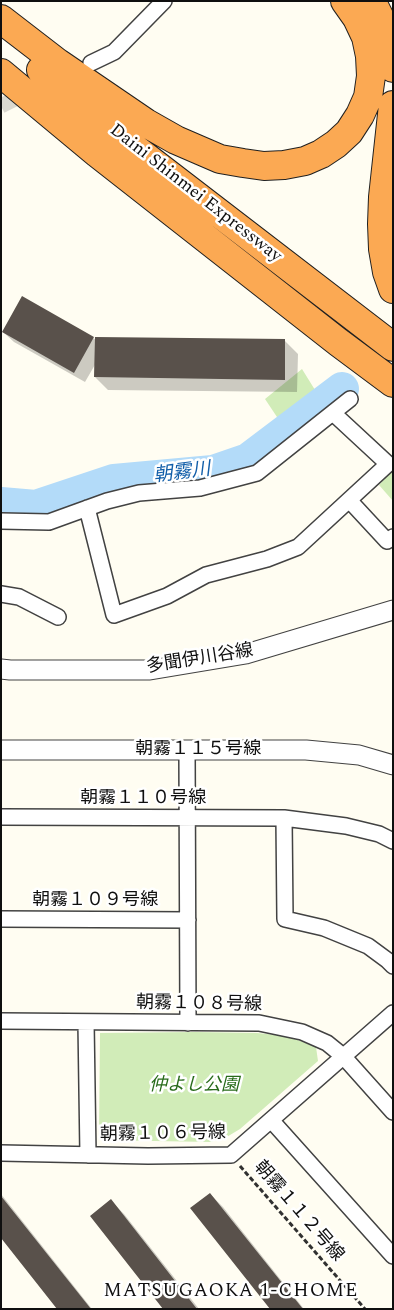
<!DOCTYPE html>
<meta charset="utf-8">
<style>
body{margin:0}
#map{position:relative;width:394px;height:1310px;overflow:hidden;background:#fffdf2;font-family:Spectral,serif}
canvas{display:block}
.frame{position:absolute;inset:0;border:2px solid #0f0f0f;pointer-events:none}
</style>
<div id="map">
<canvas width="394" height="1310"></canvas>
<div class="frame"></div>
</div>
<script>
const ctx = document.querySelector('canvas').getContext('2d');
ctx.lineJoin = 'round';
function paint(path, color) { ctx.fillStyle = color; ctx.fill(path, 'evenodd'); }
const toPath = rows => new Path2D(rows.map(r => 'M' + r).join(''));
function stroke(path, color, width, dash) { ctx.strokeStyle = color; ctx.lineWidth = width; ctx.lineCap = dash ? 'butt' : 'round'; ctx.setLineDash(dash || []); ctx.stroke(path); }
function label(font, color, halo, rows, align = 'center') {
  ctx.font = font + ' Spectral,"Noto Sans JP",serif'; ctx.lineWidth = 5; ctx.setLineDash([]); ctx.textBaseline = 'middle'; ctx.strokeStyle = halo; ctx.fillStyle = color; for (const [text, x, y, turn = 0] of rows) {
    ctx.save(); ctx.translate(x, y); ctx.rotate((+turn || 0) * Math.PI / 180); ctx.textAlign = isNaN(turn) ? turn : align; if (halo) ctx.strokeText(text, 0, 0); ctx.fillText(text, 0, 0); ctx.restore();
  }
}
paint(toPath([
 [302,369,320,398,283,426,265,399],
 [393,469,393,501,379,485],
 [195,1032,257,1033,287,1036,316,1047,318,1061,240,1129,225,1138,210,1142,99,1140,100,1033]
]), '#d1ecb8');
paint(toPath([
 [3,332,93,338,96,340,285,341,298,354,297,392,108,390,95,377,96,363,85,382,14,342],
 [1,1194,92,1309,59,1309,1,1236],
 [210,1194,223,1207,304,1309,271,1309],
 [111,1201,124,1214,199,1309,165,1309]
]), '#0003');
stroke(toPath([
 [1,504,36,507,114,481,213,472,248,460,342,389]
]), '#b3dbf9', 34);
paint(toPath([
 [22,296,94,337,74,373,2,332],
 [95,337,285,339,285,380,94,377],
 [210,1193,303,1309,270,1309,190,1208],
 [1,1196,91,1309,57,1309,1,1238],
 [111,1199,197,1309,163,1309,90,1216]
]), '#59514b');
stroke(toPath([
 [1,106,31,91]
]), '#dbd9d0', 15, [15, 8]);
const minor = toPath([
 [91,63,114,52,164,1],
 [349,500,387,541,393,537],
 [87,508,114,615,167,596,206,575,267,559,298,547,388,464,333,413],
 [1,521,49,522,107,501,139,493,200,488,257,473,350,399],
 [1,594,19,597,58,617],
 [187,750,188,1023],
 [1,817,284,818,346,826,379,834,393,841],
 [284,818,285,919,324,928,368,946,387,960,393,966],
 [1,919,188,920],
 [1,1021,259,1023,302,1032,327,1043,343,1056,393,1112],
 [86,1022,88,1155],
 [271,1120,393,1256],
 [1,1153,148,1156,231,1155,393,1013]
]);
const tertiary = toPath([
 [1,669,10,670,150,670,246,654,393,610],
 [1,750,306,750,359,755,393,765]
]);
const motorway = toPath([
 [369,1,374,6,384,26,390,47,393,68],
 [1,19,58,63,146,123,176,140,220,159,243,163,264,166,284,165,305,161,321,154,336,144,349,132,360,115,368,97,371,76,370,56,366,37,357,18,345,1],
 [41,70,116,134,393,347],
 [1,73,97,153,338,342,393,383],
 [393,105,383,197,382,224,383,249,387,272,393,289]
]);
stroke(minor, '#424242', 18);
stroke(tertiary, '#424242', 21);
stroke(motorway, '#202020', 30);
stroke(toPath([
 [240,1166,365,1309]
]), '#313131', 3, [5, 2.5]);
stroke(minor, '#fff', 15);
stroke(tertiary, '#fff', 19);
stroke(motorway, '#fba953', 28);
label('18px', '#0f0f0f', '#fff', [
 ["Daini Shinmei Expressway",195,194,38],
 ["多聞伊川谷線",200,660,-9],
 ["朝霧１１５号線",198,750],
 ["朝霧１１０号線",143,799],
 ["朝霧１０９号線",95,901],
 ["朝霧１０８号線",199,1005,1],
 ["朝霧１０６号線",163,1135,-1],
 ["朝霧１１２号線",298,1212,49]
]);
label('italic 18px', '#286b1b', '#fff', [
 ["仲よし公園",194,1086]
]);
label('italic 19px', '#115ea9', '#fff', [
 ["朝霧川",182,474,-7]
]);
ctx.letterSpacing = '1px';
label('19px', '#0f0f0f', '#fff', [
 ["MATSUGAOKA 1-CHOME",231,1292]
]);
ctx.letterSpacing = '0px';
</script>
